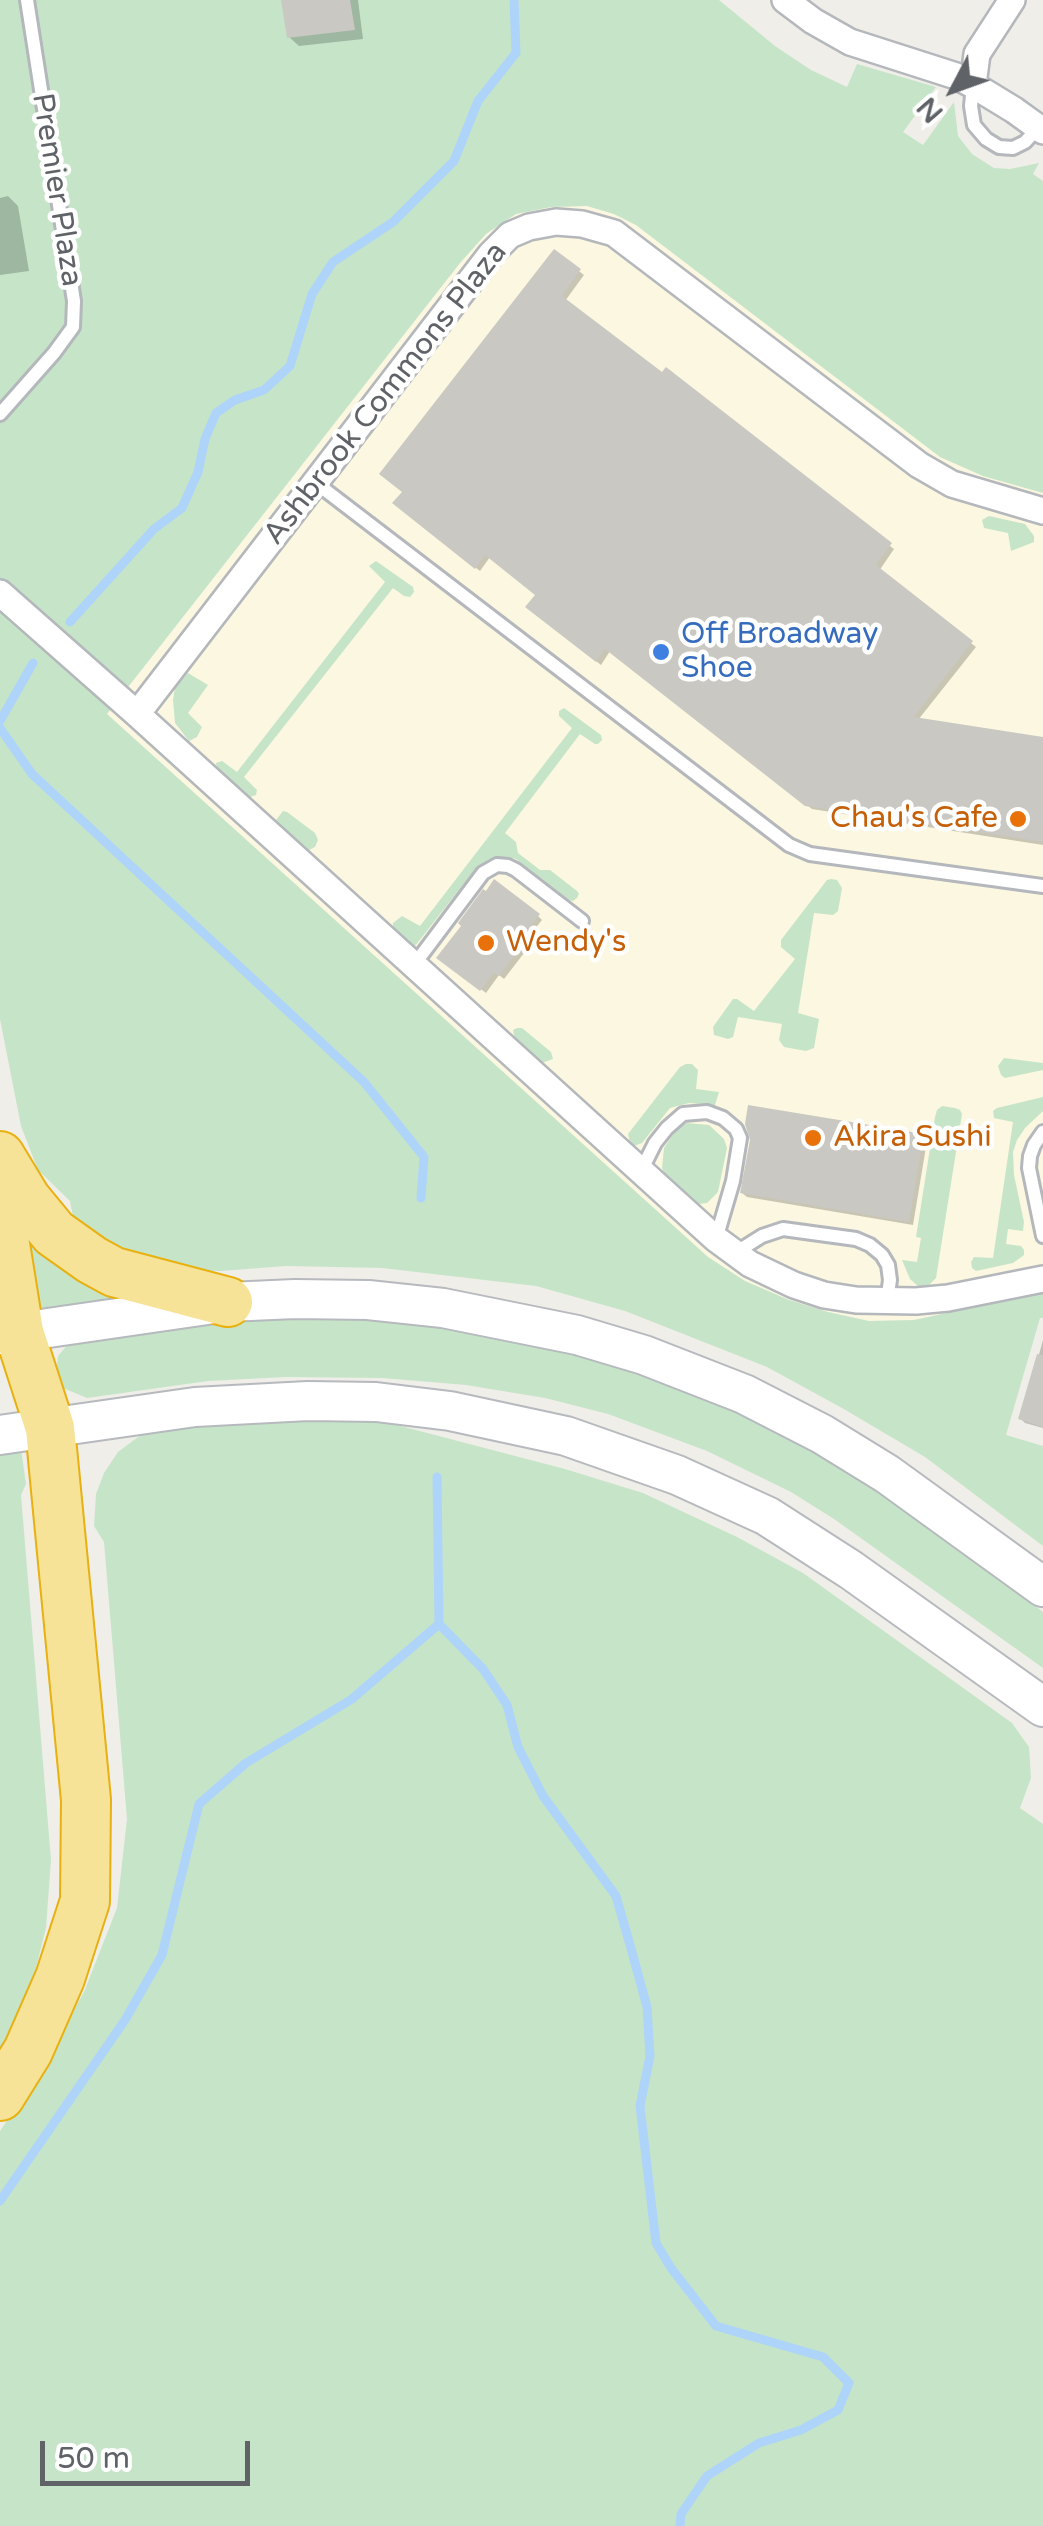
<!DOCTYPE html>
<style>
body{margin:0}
#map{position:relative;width:1043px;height:2526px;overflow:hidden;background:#f0eee8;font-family:"Varela Round",sans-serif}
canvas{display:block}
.north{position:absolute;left:903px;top:40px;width:100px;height:100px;-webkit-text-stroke:8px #fff;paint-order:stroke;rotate:229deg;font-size:28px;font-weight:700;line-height:40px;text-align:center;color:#5f6267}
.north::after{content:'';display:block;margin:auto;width:35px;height:45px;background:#5f6267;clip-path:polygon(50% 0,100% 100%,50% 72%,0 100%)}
.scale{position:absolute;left:40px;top:2441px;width:210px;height:45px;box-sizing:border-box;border:5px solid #5f6267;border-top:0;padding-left:12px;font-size:30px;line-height:35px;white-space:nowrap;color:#5f6267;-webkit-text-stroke:8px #fff;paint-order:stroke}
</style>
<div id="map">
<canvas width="1043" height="2526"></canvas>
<div class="north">N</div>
<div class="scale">50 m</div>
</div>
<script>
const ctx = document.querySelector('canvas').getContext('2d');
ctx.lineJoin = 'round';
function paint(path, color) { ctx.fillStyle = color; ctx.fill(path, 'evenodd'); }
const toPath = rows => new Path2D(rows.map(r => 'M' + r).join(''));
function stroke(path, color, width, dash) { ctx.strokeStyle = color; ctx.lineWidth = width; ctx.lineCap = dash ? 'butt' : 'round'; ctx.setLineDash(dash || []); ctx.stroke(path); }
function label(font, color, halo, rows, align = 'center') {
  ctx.font = font + ' "Varela Round",sans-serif'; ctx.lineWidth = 9; ctx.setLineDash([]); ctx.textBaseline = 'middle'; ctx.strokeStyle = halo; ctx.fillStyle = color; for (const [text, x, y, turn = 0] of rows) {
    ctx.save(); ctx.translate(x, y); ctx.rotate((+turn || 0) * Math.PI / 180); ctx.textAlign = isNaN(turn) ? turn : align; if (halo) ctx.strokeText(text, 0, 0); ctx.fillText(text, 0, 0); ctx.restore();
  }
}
paint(toPath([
 [587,206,614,214,636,225,940,457,983,476,1043,493,1043,1292,914,1320,869,1321,828,1312,789,1300,745,1281,708,1257,107,714,460,263,486,234,516,214,551,207]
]), '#fcf7e0');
paint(toPath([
 [0,0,719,0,775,46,811,70,847,87,857,64,936,87,903,132,923,145,954,102,958,136,972,154,994,168,1010,169,1039,163,1033,174,1043,181,1043,493,983,476,940,457,636,225,614,214,587,206,551,207,516,214,486,234,460,263,107,714,708,1257,745,1281,789,1300,828,1312,869,1321,914,1320,1043,1292,1043,1318,1040,1318,1006,1435,1043,1446,1043,1546,925,1457,842,1408,767,1367,625,1311,536,1286,382,1268,286,1266,221,1271,161,1270,76,1232,70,1201,38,1170,21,1126,0,1019],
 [989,516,1025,524,1034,536,1034,542,1011,551,1008,533,984,528,982,520],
 [376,561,413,587,414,592,410,597,404,596,393,588,244,777,257,790,256,795,247,798,217,771,216,763,222,761,237,772,385,582,369,566],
 [188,673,208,685,188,713,202,727,197,737,189,741,175,723,173,700,175,688],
 [564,708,601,735,602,740,598,744,595,744,580,734,505,833,516,842,518,853,540,870,550,870,577,891,579,894,577,898,573,901,568,900,516,859,508,857,489,859,469,877,419,941,415,946,410,947,393,932,393,923,402,916,420,926,572,728,559,716,559,711],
 [283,811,287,812,315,833,318,840,315,847,307,851,302,849,276,823,276,820],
 [831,879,837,880,842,888,838,911,833,915,814,913,798,1013,819,1019,814,1048,806,1051,784,1047,779,1040,782,1024,738,1017,733,1037,728,1039,714,1035,713,1027,733,999,737,999,754,1011,795,959,781,947,781,940,827,880],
 [517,1028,522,1028,551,1052,553,1059,542,1063,538,1061,515,1040,513,1030],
 [1004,1058,1043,1063,1043,1070,1005,1078,1001,1075,998,1066],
 [686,1064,692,1064,698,1070,696,1089,719,1092,715,1105,689,1103,670,1108,642,1143,634,1146,630,1143,628,1134,680,1067],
 [1043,1097,1043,1111,1025,1128,1017,1140,1013,1152,1014,1175,1024,1222,1023,1231,1008,1229,1006,1244,1021,1246,1024,1250,1024,1255,1013,1263,976,1271,972,1268,971,1262,974,1257,993,1258,1013,1122,994,1118,993,1111,997,1108],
 [942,1106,955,1108,960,1110,962,1114,936,1278,928,1286,918,1286,910,1279,902,1260,917,1262,921,1238,916,1237,935,1117,937,1110],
 [687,1123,709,1125,724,1139,727,1148,718,1192,707,1203,699,1204,691,1198,665,1176,662,1168,664,1148,676,1130],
 [22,1224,130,1297,38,1313],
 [305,1316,388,1319,470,1328,547,1343,643,1371,723,1402,808,1443,888,1493,1043,1612,1043,1668,834,1519,791,1492,707,1451,608,1414,545,1398,466,1385,382,1378,286,1377,208,1381,87,1398,63,1388,56,1375,58,1356,69,1343,229,1318],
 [276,1417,370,1418,565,1469,643,1493,737,1537,803,1573,1012,1723,1029,1747,1031,1778,1020,1808,1043,1824,1043,2526,0,2526,0,2131,42,2067,84,1992,117,1908,127,1819,104,1542,94,1526,96,1494,104,1473,118,1452,138,1437,162,1426],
 [21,1449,26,1484,21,1495,51,1860,46,1928,36,1968,7,2045,0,2056,0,1452]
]), '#c6e5c8');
paint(toPath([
 [284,0,358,0,363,39,299,46,289,37],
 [8,196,18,206,29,271,0,275,0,198],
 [554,252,584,275,565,301,894,549,879,571,976,647,918,720,1043,739,1043,845,812,809,610,651,601,665,532,610,538,595,490,557,480,571,399,507],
 [538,916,542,920,533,931,538,935,504,979,499,975,486,993,444,961],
 [923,1137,927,1141,913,1225,747,1197,742,1193],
 [1043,1340,1043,1428,1025,1423,1021,1419]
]), '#0003');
stroke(toPath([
 [70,622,154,529,182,508,198,472,205,439,216,413,235,400,264,390,290,366,312,294,333,262,393,222,454,161,478,101,516,53,514,0],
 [0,721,33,663],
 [0,728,32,774,364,1082,424,1157,421,1198],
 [437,1477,439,1624,483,1669,507,1705,518,1747,543,1796,616,1896,632,1952,647,2007,650,2056,640,2106,656,2243,671,2268,716,2326,823,2357,849,2383,838,2410,801,2430,759,2443,707,2476,681,2514,680,2526],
 [0,2201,125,2020,162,1955,199,1804,246,1763,352,1699,439,1624]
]), '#aed4f9', 9);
paint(toPath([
 [281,0,350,0,355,30,287,38],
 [554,249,581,269,562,296,662,372,666,367,892,543,876,565,973,641,914,717,1043,737,1043,842,805,806,605,649,596,662,525,607,535,595,485,555,475,569,392,503,402,492,379,474],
 [494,879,540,914,531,925,535,929,499,976,494,973,480,991,436,958,461,926,458,923,483,889,486,891],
 [748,1105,924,1134,909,1222,740,1193,750,1140,745,1124],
 [1037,1354,1043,1355,1043,1427,1018,1419]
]), '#c9c8c2');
const lane = toPath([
 [973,85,971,106,974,125,986,139,999,147,1013,148,1025,142,1038,128],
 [0,414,54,353,73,327,74,301,27,0],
 [316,483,789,845,810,854,1043,886],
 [414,965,483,873,497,865,508,866,516,870,582,921],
 [1043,1132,1034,1145,1030,1156,1029,1168,1043,1236],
 [641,1171,655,1143,667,1128,683,1114,707,1112,723,1118,736,1129,740,1138,733,1181,716,1239],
 [735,1253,762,1236,783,1229,856,1239,870,1245,882,1255,888,1265,890,1280,887,1301]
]);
const street = toPath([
 [785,0,813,21,850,42,956,76,973,85,977,54,1012,0],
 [973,85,1014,110,1043,131],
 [0,593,137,714,716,1239,750,1264,794,1285,824,1295,856,1300,916,1301,948,1298,1043,1279],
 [137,714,491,254,510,235,529,227,556,222,582,224,614,233,919,465,952,484,1043,511]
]);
const secondary = toPath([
 [0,1335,228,1302,295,1299,368,1300,443,1308,577,1335,644,1355,744,1394,822,1434,887,1474,1043,1587],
 [0,1435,195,1407,308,1401,376,1402,450,1411,566,1436,677,1475,767,1516,851,1570,1043,1707]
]);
const highway = toPath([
 [0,1156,26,1199,54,1233,92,1260,114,1272,228,1302],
 [0,1213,19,1332,50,1428,86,1800,85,1901,60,1978,28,2051,0,2096]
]);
stroke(lane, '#b4b7bb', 18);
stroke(street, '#b4b7bb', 30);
stroke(secondary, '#b6b9be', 42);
stroke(highway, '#e8b010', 52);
stroke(lane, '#fff', 12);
stroke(street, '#fff', 25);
stroke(secondary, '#fff', 38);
stroke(highway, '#f6e398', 48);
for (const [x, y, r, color] of [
 [661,652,10,"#3f7fe0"],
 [1018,819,10,"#e8710a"],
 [486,943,10,"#e8710a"],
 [813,1138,10,"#e8710a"]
]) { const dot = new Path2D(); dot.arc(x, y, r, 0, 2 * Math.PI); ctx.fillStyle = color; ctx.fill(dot); stroke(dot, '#fff', 4); }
label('30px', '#5f6267', '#fff', [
 ["Premier Plaza",56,190,81],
 ["Ashbrook Commons Plaza",386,394,-52]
]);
label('30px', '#366cbe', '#fff', [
 ["Off Broadway",681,635],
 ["Shoe",681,669]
], 'left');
label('30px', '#c56008', '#fff', [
 ["Chau's Cafe",998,819,"right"],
 ["Wendy's",506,943],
 ["Akira Sushi",833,1138]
], 'left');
</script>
